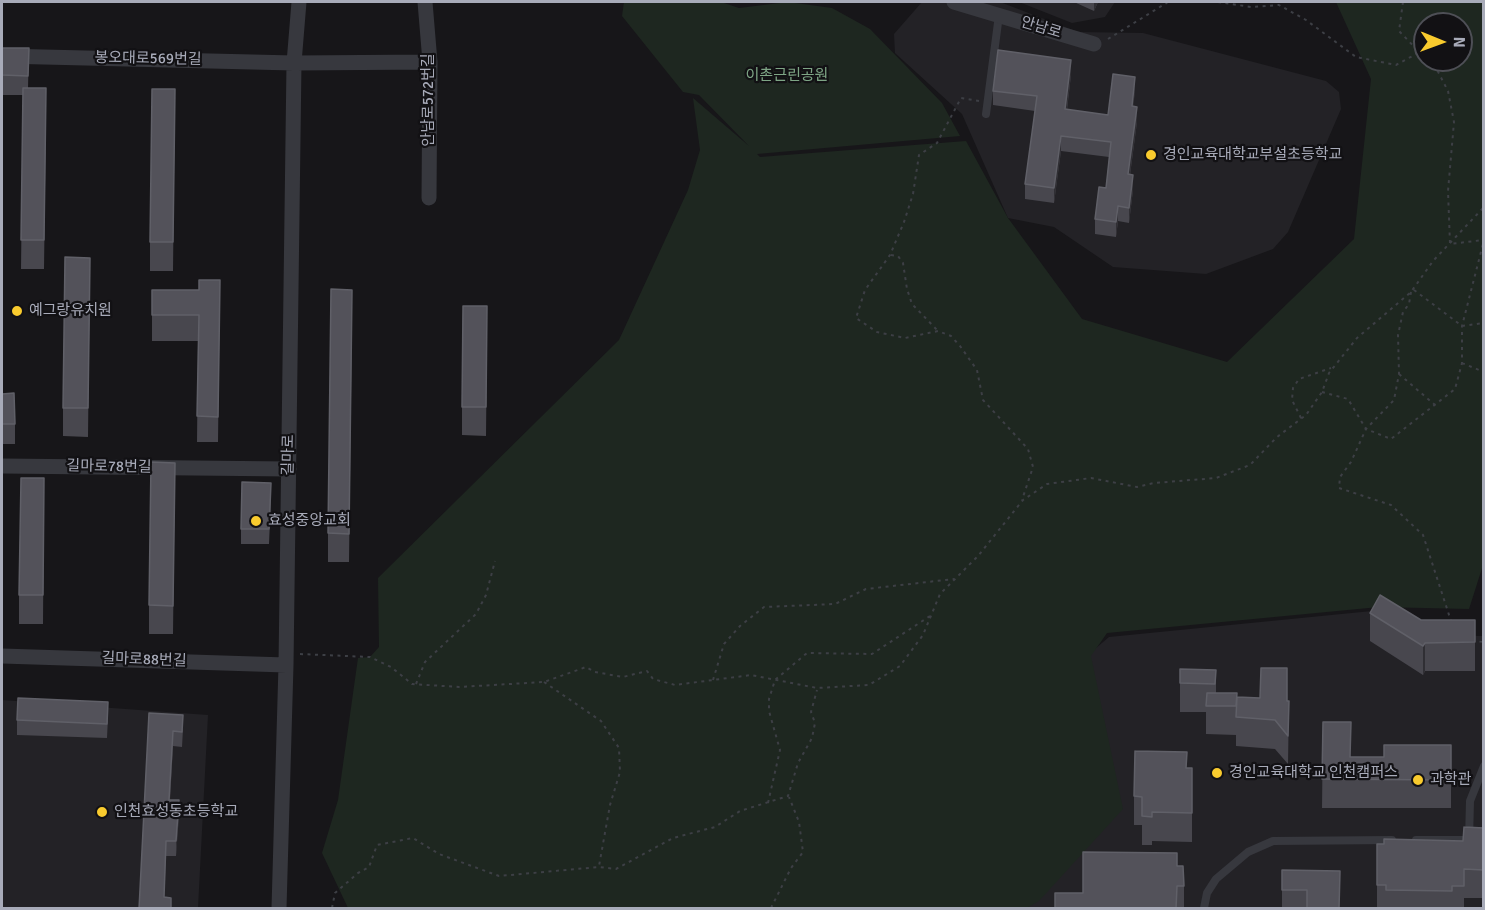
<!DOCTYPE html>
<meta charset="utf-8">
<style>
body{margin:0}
#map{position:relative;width:1485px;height:910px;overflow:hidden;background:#171619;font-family:Signika,sans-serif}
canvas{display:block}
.frame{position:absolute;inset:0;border:3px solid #a8abb9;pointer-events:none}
.north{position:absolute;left:1413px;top:12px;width:60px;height:60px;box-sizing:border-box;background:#121114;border:2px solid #4e4f56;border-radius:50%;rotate:91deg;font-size:16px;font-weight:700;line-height:24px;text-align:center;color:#a8abb9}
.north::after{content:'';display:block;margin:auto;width:21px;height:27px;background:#f9cb2e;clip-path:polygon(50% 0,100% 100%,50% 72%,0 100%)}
</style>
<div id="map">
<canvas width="1485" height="910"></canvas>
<div class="frame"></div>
<div class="north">N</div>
</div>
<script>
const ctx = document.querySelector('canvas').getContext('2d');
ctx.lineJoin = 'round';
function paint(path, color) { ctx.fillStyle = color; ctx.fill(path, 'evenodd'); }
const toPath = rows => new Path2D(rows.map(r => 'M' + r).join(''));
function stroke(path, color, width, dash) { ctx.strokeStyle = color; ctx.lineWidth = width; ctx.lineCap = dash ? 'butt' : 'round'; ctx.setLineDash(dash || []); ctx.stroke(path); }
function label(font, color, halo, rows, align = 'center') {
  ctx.font = font + ' Signika,"Noto Sans KR",sans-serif'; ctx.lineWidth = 4.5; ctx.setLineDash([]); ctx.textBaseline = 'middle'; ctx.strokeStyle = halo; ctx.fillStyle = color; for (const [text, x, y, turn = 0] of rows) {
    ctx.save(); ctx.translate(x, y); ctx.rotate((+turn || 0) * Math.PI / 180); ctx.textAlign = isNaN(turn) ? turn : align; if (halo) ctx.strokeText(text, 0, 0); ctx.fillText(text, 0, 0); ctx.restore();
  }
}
paint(toPath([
 [922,2,1000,2,1078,32,1143,33,1326,81,1339,92,1341,109,1288,232,1273,249,1206,274,1113,267,1054,227,1008,218,962,114,895,53,894,34],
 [1019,2,1115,2,1105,17,1072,23],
 [1382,610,1428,635,1483,636,1483,908,791,908,1109,637],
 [2,700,208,715,198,908,2,908]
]), '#232226');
paint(toPath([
 [624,2,721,2,739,8,788,2,832,8,870,29,942,103,960,136,757,154,760,157,966,141,1008,218,1082,319,1227,362,1354,239,1371,79,1336,2,1483,2,1484,562,1469,609,1379,607,1107,633,1091,656,1123,809,1039,901,1027,908,348,908,322,853,338,800,358,658,370,657,379,647,378,578,619,340,688,190,700,150,693,98,749,146,699,95,683,92,622,16],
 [1425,24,1461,24,1461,60,1425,60]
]), '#1e2720');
stroke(toPath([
 [1218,2,1251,7,1279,5,1306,20,1356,57,1396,65,1418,53],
 [1403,2,1399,31,1425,58],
 [1108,39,1168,2],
 [1428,60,1434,64,1448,91,1454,122,1448,191,1450,244,1483,240],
 [979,101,961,98,937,143,919,155,913,194,904,222,890,255,865,290,856,318,877,332,905,338,938,331,951,336,960,346,977,370,983,400,1028,449,1033,467,1022,500],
 [891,255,898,256,903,263,907,289,912,304,938,331],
 [1414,290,1462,326,1484,323],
 [1411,292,1409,304,1403,312,1398,335,1399,374,1394,400,1366,429,1351,462,1340,477,1339,488,1391,505,1423,535,1451,621],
 [1462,363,1484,372],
 [1399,374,1435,405],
 [1322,392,1348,399,1366,429,1391,439,1455,389,1462,363,1462,326,1484,240],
 [1301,418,1292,400,1293,388,1299,379,1331,368],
 [1472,641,1484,642],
 [300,654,370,657,391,667,412,684,459,687,544,682,586,667,595,672,623,677,647,671,653,679,675,685,751,675,817,688,869,685,900,666,923,635,940,594,978,556,1023,500,1047,484,1091,478,1137,487,1154,483,1216,478,1250,465,1277,437,1306,415,1322,392,1329,373,1357,338,1411,292,1433,261,1484,207],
 [713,680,724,644,740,626,764,607,835,604,866,589,954,579],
 [544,682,601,721,619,748,620,772,610,805,599,866],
 [416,684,425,662,476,614,486,595,495,561],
 [768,803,780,750,769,711,769,699,775,680,807,653,872,654,930,616],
 [332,908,335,893,358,873,369,867,377,845,413,838,439,854,499,876,599,867,616,869,673,838,715,827,740,811,788,796,798,763,812,738,815,723,811,712,817,690],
 [771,908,791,868,803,852,799,822,789,797]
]), '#3d3f45', 2, [3, 4.5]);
stroke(toPath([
 [986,114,999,15],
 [1416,840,1469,840,1470,801,1484,766],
 [1204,908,1207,893,1216,879,1248,852,1273,841,1392,840]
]), '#37383e', 8);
stroke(toPath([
 [425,2,430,62,429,198],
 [954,2,1094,44],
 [2,56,294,63,430,62],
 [2,466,289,469],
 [2,656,286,665],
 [279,908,286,665,294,63,299,2]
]), '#37383e', 15);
paint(toPath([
 [1074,2,1098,2,1094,11],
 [2,48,29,48,28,88,46,116,44,269,21,269,23,95,2,95],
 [1071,75,1067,110,1108,115,1135,91,1133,106,1137,122,1130,175,1133,190,1129,223,1118,221,1116,237,1095,234,1095,219,1106,188,1109,157,1061,151,1054,203,1025,199,1025,184,1035,111,993,105,993,91],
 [175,89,173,271,150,271,150,242],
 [90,258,88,437,63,436,63,408],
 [220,280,218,442,197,442,198,341,152,341,152,290,199,290],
 [352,319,349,562,328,562,328,533],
 [487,335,486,436,462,435,462,407],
 [2,394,15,424,15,444,2,444],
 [175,463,173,634,149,634,149,605],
 [44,478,43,624,19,624,19,595],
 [271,498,269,544,241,544,241,529],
 [1370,613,1421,620,1475,620,1475,671,1425,671,1423,675,1370,641],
 [1180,669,1216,670,1216,693,1237,705,1289,701,1288,764,1275,749,1236,746,1236,734,1236,735,1206,734,1206,712,1180,712],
 [149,713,183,729,182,747,173,746,170,800,179,815,176,856,166,856,164,897,171,909,139,909],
 [108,717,107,738,17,735,17,720],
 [1323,722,1351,757,1384,757,1451,745,1451,808,1322,808],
 [1187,768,1192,796,1192,842,1152,841,1152,845,1142,845,1142,825,1134,825,1134,796],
 [1484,828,1484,898,1464,898,1464,909,1377,909,1377,885,1384,844,1463,841],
 [1177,866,1184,886,1184,909,1055,909,1083,893],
 [1282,870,1340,909,1282,909]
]), '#48474e');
paint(toPath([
 [1094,2,1098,2,1094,11],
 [1071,60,1071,75,1065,124,1065,109],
 [1135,77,1135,91,1132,121,1132,106],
 [1137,107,1137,122,1128,189,1128,174],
 [1061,136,1061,151,1054,203,1054,188],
 [1133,175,1133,190,1129,223,1129,208],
 [1118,206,1118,221,1116,237,1116,222],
 [1425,643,1425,671,1423,675,1423,646],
 [173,731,173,746,169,815,169,800],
 [179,800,179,815,176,856,176,841],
 [166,841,166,856,164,909]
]), '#302f34');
const building = toPath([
 [2,48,29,48,28,76,2,75,2,48],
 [998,50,1071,60,1065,109,1108,115,1113,74,1135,77,1132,106,1137,107,1128,174,1133,175,1129,208,1118,206,1116,222,1095,219,1099,187,1106,188,1111,142,1061,136,1054,188,1025,184,1037,96,993,91,998,50],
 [23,88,46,88,44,240,21,240,23,88],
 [152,89,175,89,173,242,150,242,152,89],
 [65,257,90,258,88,408,63,408,65,257],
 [199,280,220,280,218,417,197,416,199,315,152,315,152,290,199,290,199,280],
 [331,289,352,290,349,534,328,533,331,289],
 [463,306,487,306,486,407,462,407,463,306],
 [14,393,15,424,2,424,2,394,14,393],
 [151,462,175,463,173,606,149,605,151,462],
 [21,478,44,478,43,595,19,595,21,478],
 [242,482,271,483,269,529,241,529,242,482],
 [1380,595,1421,620,1475,620,1475,642,1425,643,1423,646,1370,613,1380,595],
 [1261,668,1287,668,1287,701,1289,701,1288,736,1275,720,1236,717,1237,697,1260,698,1261,668],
 [1180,669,1216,670,1215,684,1180,683,1180,669],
 [1207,693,1237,693,1236,706,1206,706,1207,693],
 [18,698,108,702,107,724,17,720,18,698],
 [149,713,183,715,182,732,173,731,169,800,179,800,176,841,166,841,164,897,171,898,171,909,139,909,149,713],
 [1323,722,1351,722,1350,757,1384,757,1384,745,1451,745,1451,780,1322,779,1323,722],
 [1135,751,1187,752,1186,768,1192,768,1192,813,1152,812,1152,817,1142,816,1142,797,1134,796,1135,751],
 [1464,827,1484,828,1484,870,1464,869,1464,886,1452,886,1452,891,1386,890,1386,885,1377,885,1377,844,1384,844,1384,839,1463,841,1464,827],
 [1083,852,1177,853,1177,866,1183,866,1184,886,1177,886,1176,909,1055,909,1055,893,1083,893,1083,852],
 [1282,870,1340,871,1339,909,1307,909,1307,890,1282,890,1282,870]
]);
paint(building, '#53525a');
stroke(building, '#606068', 1.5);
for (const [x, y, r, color] of [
 [1151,155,6,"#f9cb2e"],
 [17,311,6,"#f9cb2e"],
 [256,521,6,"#f9cb2e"],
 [1217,773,6,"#f9cb2e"],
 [1418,780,6,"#f9cb2e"],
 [102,812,6,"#f9cb2e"]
]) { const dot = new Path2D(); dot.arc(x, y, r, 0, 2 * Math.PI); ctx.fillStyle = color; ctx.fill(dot); stroke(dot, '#121114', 2); }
label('15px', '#a8abb9', '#121114', [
 ["안남로",1041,28,17],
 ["봉오대로569번길",148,59,1],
 ["안남로572번길",429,100,-90],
 ["길마로",289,455,-89],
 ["길마로78번길",109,467,1],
 ["길마로88번길",144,660,2]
]);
label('15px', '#7ea585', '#121114', [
 ["이촌근린공원",787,76]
]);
label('15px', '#a8abb9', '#121114', [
 ["경인교육대학교부설초등학교",1163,155],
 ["예그랑유치원",29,311],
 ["효성중앙교회",268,521],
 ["경인교육대학교 인천캠퍼스",1229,773],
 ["과학관",1430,780],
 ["인천효성동초등학교",114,812]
], 'left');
</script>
